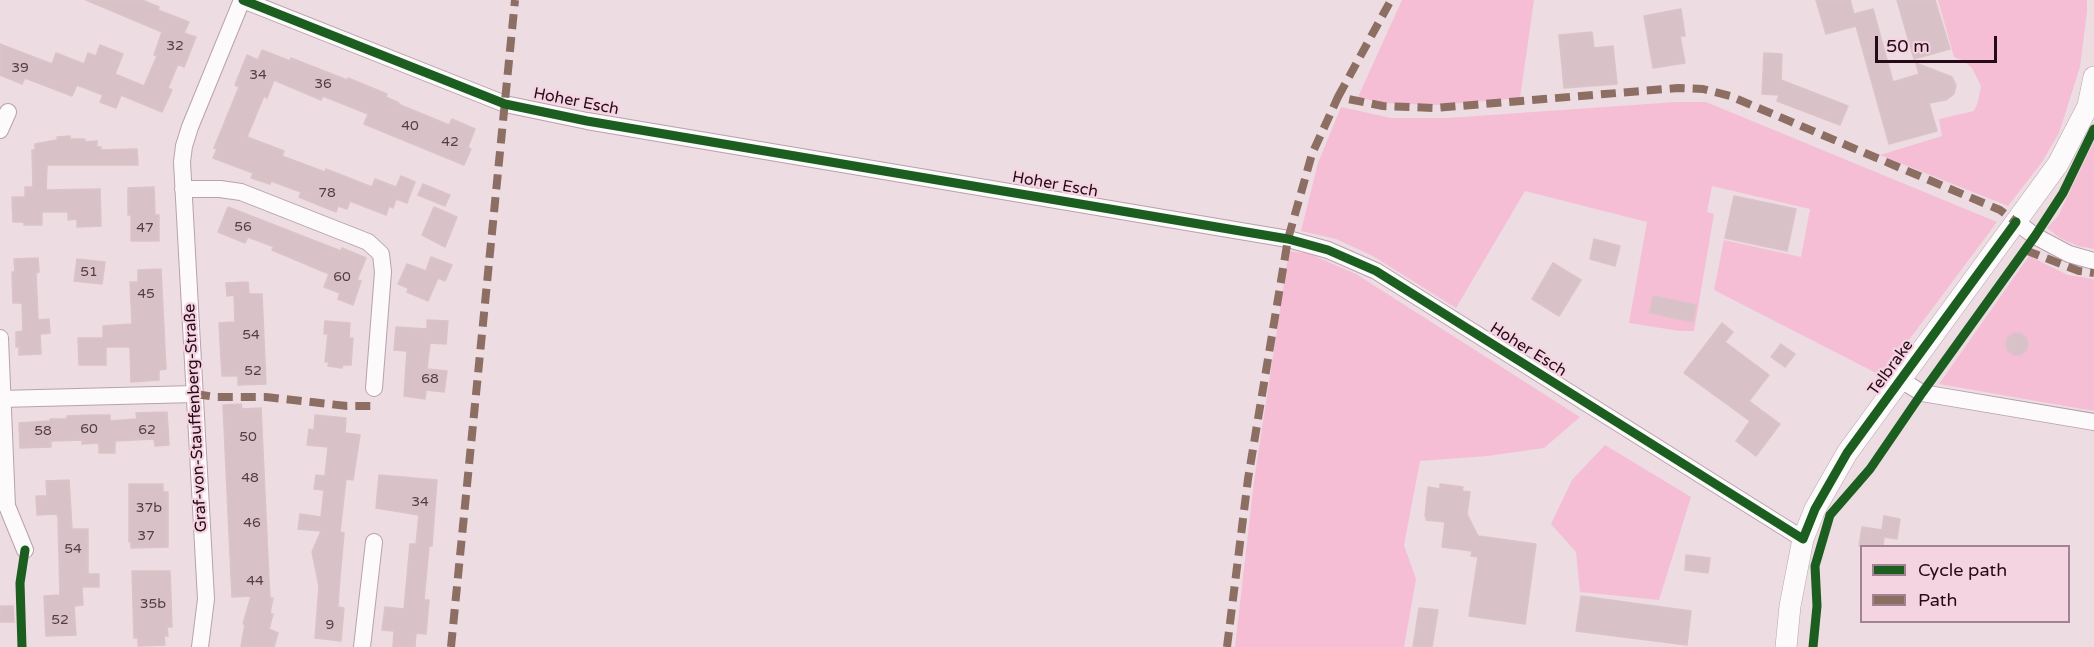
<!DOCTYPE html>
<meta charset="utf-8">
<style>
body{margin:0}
#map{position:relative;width:2094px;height:647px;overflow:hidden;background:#eddce2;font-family:"Varela Round",sans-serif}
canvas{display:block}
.legend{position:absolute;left:1860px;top:545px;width:210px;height:78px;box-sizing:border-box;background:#f5d4e1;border:2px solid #a28391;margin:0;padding:8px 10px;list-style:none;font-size:18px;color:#260a18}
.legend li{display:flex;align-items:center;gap:12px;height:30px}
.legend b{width:30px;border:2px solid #a28391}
.scale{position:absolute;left:1875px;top:36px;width:122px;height:27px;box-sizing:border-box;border:3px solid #260a18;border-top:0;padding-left:8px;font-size:18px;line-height:21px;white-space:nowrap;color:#260a18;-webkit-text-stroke:4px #f5d4e1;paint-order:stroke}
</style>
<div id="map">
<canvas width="2094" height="647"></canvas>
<ul class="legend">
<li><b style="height:8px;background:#1b5e20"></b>Cycle path</li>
<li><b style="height:8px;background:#8d6e63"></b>Path</li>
</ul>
<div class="scale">50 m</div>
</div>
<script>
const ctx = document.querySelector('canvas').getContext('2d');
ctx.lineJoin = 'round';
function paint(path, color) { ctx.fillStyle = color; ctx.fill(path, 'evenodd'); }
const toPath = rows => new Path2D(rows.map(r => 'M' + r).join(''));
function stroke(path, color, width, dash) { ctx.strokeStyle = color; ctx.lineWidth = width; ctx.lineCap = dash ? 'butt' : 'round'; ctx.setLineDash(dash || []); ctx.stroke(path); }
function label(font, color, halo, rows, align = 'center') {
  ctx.font = font + ' "Varela Round",sans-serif'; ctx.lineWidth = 4.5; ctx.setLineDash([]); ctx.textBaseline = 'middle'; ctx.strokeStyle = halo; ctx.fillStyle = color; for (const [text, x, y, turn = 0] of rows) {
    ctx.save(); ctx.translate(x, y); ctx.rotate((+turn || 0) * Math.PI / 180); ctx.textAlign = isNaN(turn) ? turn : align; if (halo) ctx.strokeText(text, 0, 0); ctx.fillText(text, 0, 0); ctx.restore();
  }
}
paint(toPath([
 [1402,0,1534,0,1520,98,1437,105,1382,103,1358,97],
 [1938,0,2087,0,2087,11,2080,67,2059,133,2042,162,2008,206,1880,155,1942,136,1939,119,1974,111,1978,102,1981,86,1972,68,1964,61,1954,57],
 [1676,102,1706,102,1997,222,1882,376,1714,290,1724,240,1801,257,1810,209,1712,186,1707,212,1714,214,1694,331,1680,331,1629,323,1647,222,1525,191,1456,308,1373,256,1336,239,1301,231,1318,163,1341,107,1391,118,1448,118],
 [2094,141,2094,249,2078,246,2060,238,2047,228,2058,216],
 [1289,251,1310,254,1356,274,1580,417,1544,448,1487,456,1420,461,1404,545,1416,579,1404,647,1235,647,1254,481],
 [2029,256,2068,275,2094,279,2094,411,1939,384],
 [1605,445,1691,497,1659,600,1580,592,1576,552,1551,524,1572,480]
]), '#f5bed5');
const building = toPath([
 [86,0,142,0,159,7,158,10,189,22,184,33,196,37,184,67,178,64,168,88,172,90,162,112,121,95,116,108,100,102,103,95,77,85,72,96,25,78,22,84,0,75,0,44,52,64,56,53,84,64,88,53,96,56,100,45,123,54,115,74,144,86,157,56,154,55,162,32,86,0],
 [1816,0,1850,0,1854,14,1873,9,1893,82,1919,74,1916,63,1952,77,1956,85,1954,94,1946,100,1929,103,1937,131,1889,144,1856,26,1826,34,1816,0],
 [1897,0,1935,0,1950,49,1914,59,1897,0],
 [1681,9,1685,36,1680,36,1685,63,1653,68,1644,16,1681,9],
 [1592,32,1594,48,1613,46,1617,84,1564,88,1559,35,1592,32],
 [262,50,290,61,291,58,347,80,348,78,387,94,386,97,399,103,398,104,449,125,452,119,475,129,468,147,471,149,464,165,364,124,368,114,323,96,321,100,274,80,267,98,264,96,247,137,284,151,282,156,325,172,326,169,372,187,375,179,396,187,401,176,415,182,407,203,396,199,393,208,389,206,386,215,350,201,347,209,338,206,336,212,299,197,301,192,271,181,270,184,251,178,253,173,213,158,217,149,214,148,239,87,235,85,247,55,258,60,262,50],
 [1764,53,1782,54,1781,80,1848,106,1840,125,1777,101,1779,95,1762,94,1764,53],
 [70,136,70,139,85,139,85,142,97,141,97,147,101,147,101,150,137,149,138,165,47,165,46,190,100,189,101,226,77,227,77,219,68,220,68,212,42,212,42,225,24,225,24,222,13,222,12,197,25,197,25,187,33,187,32,150,35,150,35,144,57,140,57,137,70,136],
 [423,184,450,195,445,206,418,195,423,184],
 [154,187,155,215,159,215,159,241,131,241,131,215,128,215,128,188,154,187],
 [1734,196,1796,209,1787,251,1725,238,1734,196],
 [228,207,341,251,342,248,366,258,357,280,361,281,353,305,338,299,340,293,324,287,329,274,272,250,274,247,248,237,245,243,218,232,228,207],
 [434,207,457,217,445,247,422,235,434,207],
 [1594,239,1620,246,1615,266,1590,259,1594,239],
 [431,257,452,265,445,281,438,278,428,301,407,292,408,288,398,284,407,264,426,271,431,257],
 [38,258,39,272,36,273,38,320,49,319,50,333,40,334,41,354,19,355,19,346,16,347,16,332,23,331,22,303,13,303,12,272,15,272,14,259,38,258],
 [77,259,105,262,102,284,74,281,77,259],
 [1553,263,1581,280,1559,316,1532,299,1553,263],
 [161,269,166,369,159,370,159,380,131,382,130,347,106,347,106,365,79,365,78,338,103,338,103,326,132,324,130,282,138,282,138,270,161,269],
 [248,282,249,294,262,294,266,384,238,385,238,376,222,376,219,323,235,322,234,295,227,296,226,283,248,282],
 [1653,296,1696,305,1693,322,1650,313,1653,296],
 [427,320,448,321,446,344,430,343,427,369,447,371,444,392,426,390,425,399,404,396,407,351,394,350,396,327,427,329,427,320],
 [325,321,350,323,349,338,353,338,351,365,343,365,342,368,328,366,329,362,325,362,328,334,324,334,325,321],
 [1722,323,1733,332,1725,342,1769,375,1749,401,1780,424,1756,456,1736,441,1750,421,1684,373,1722,323],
 '2006 344a11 11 0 1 1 22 0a11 11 0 1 1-22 0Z',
 [1781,344,1795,354,1785,367,1771,357,1781,344],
 [241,404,242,409,261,408,269,580,270,598,273,598,270,613,273,614,269,629,278,633,274,647,241,647,245,624,243,624,251,596,232,597,223,405,241,404],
 [167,412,169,445,155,446,154,439,115,441,115,453,99,453,99,443,82,444,82,440,51,441,51,447,20,448,19,423,50,421,50,419,67,419,67,416,93,415,110,415,110,421,137,419,136,413,167,412],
 [315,415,346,418,345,433,360,435,353,480,346,479,340,532,344,533,339,589,338,607,344,608,341,641,315,638,319,586,312,552,321,531,298,529,300,514,321,517,324,490,314,489,316,475,325,476,328,447,307,445,309,429,314,430,315,415],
 [379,475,437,480,432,546,429,546,424,600,429,600,426,634,416,633,415,647,393,647,394,631,382,630,385,607,404,609,410,544,416,544,419,515,376,508,379,475],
 [69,480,72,529,88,529,88,574,99,574,99,587,82,587,83,605,74,606,76,635,46,636,44,596,60,595,58,518,57,514,37,515,36,496,47,496,46,481,69,480],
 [129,484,163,484,163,492,168,492,168,547,131,548,131,542,129,542,129,484],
 [1440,484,1463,487,1462,491,1470,492,1467,514,1478,536,1536,544,1525,624,1469,616,1478,557,1471,556,1472,551,1442,547,1445,522,1426,520,1426,516,1425,516,1428,487,1440,489,1440,484],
 [1884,516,1900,519,1897,539,1884,537,1883,546,1859,546,1862,527,1882,530,1884,516],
 [1686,555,1710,558,1708,573,1685,570,1686,555],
 [132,571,170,571,172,627,167,627,168,636,164,636,165,645,138,646,138,638,134,638,132,571],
 [1581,596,1691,611,1687,645,1576,631,1581,596],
 [0,606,13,606,14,622,0,622,0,606],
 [1419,608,1438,610,1432,647,1413,647,1419,608]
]);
paint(building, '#d8c2c7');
stroke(building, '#dbc3c8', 1.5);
const minor = toPath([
 [243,0,505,104,587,121,1288,239,1328,250,1376,271,1803,539],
 [0,130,8,112],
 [183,189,220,189,241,192,368,242,381,254,383,272,374,388],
 [2016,222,2035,236,2069,254,2094,261],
 [0,338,7,506,25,550],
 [1901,380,1922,393,2094,422],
 [0,399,195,394],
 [200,647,206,599,182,162,184,146,190,127,242,0],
 [362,647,374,542]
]);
const tertiary = toPath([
 [1786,647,1790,606,1803,539,1815,509,1847,453,2058,164,2088,106,2094,77]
]);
stroke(minor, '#b8a2ac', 18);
stroke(tertiary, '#b8a2ac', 22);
stroke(minor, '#fcfafb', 16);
stroke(tertiary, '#fcfafb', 21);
stroke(toPath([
 [1338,97,1391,0],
 [2025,250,2079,271,2094,273],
 [195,394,216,397,266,397,347,406,372,406],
 [451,647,515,0],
 [1227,647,1248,479,1288,239,1312,154,1338,97,1383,106,1435,108,1678,88,1703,89,1730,96,2000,210,2016,222]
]), '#8d6e63', 8, [15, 8]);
stroke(toPath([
 [243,0,505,104,587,121,1288,239,1328,250,1376,271,1803,539,1815,509,1847,453,2016,222],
 [22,647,20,583,25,550],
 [1813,647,1817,606,1815,566,1830,515,1870,469,1922,393,2035,236,2063,193,2094,129]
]), '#1b5e20', 9);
label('14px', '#563c48', null, [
 ["32",175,46],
 ["39",20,68],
 ["34",258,75],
 ["36",323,84],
 ["40",410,126],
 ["42",450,142],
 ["78",327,193],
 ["56",243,227],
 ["47",145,228],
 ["51",89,272],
 ["60",342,277],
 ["45",146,294],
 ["54",251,335],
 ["52",253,371],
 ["68",430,379],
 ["60",89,429],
 ["62",147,430],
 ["58",43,431],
 ["50",248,437],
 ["48",250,478],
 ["34",420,502],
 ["37b",149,508],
 ["46",252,523],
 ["37",146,536],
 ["54",73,549],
 ["44",255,581],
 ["35b",153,604],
 ["52",60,620],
 ["9",330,625]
]);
label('16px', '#260a18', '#f5d4e1', [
 ["Hoher Esch",576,102,11],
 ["Hoher Esch",1055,185,10],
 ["Hoher Esch",1528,350,32],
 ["Telbrake",1891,368,-54],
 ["Graf-von-Stauffenberg-Straße",196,418,-93]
]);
</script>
